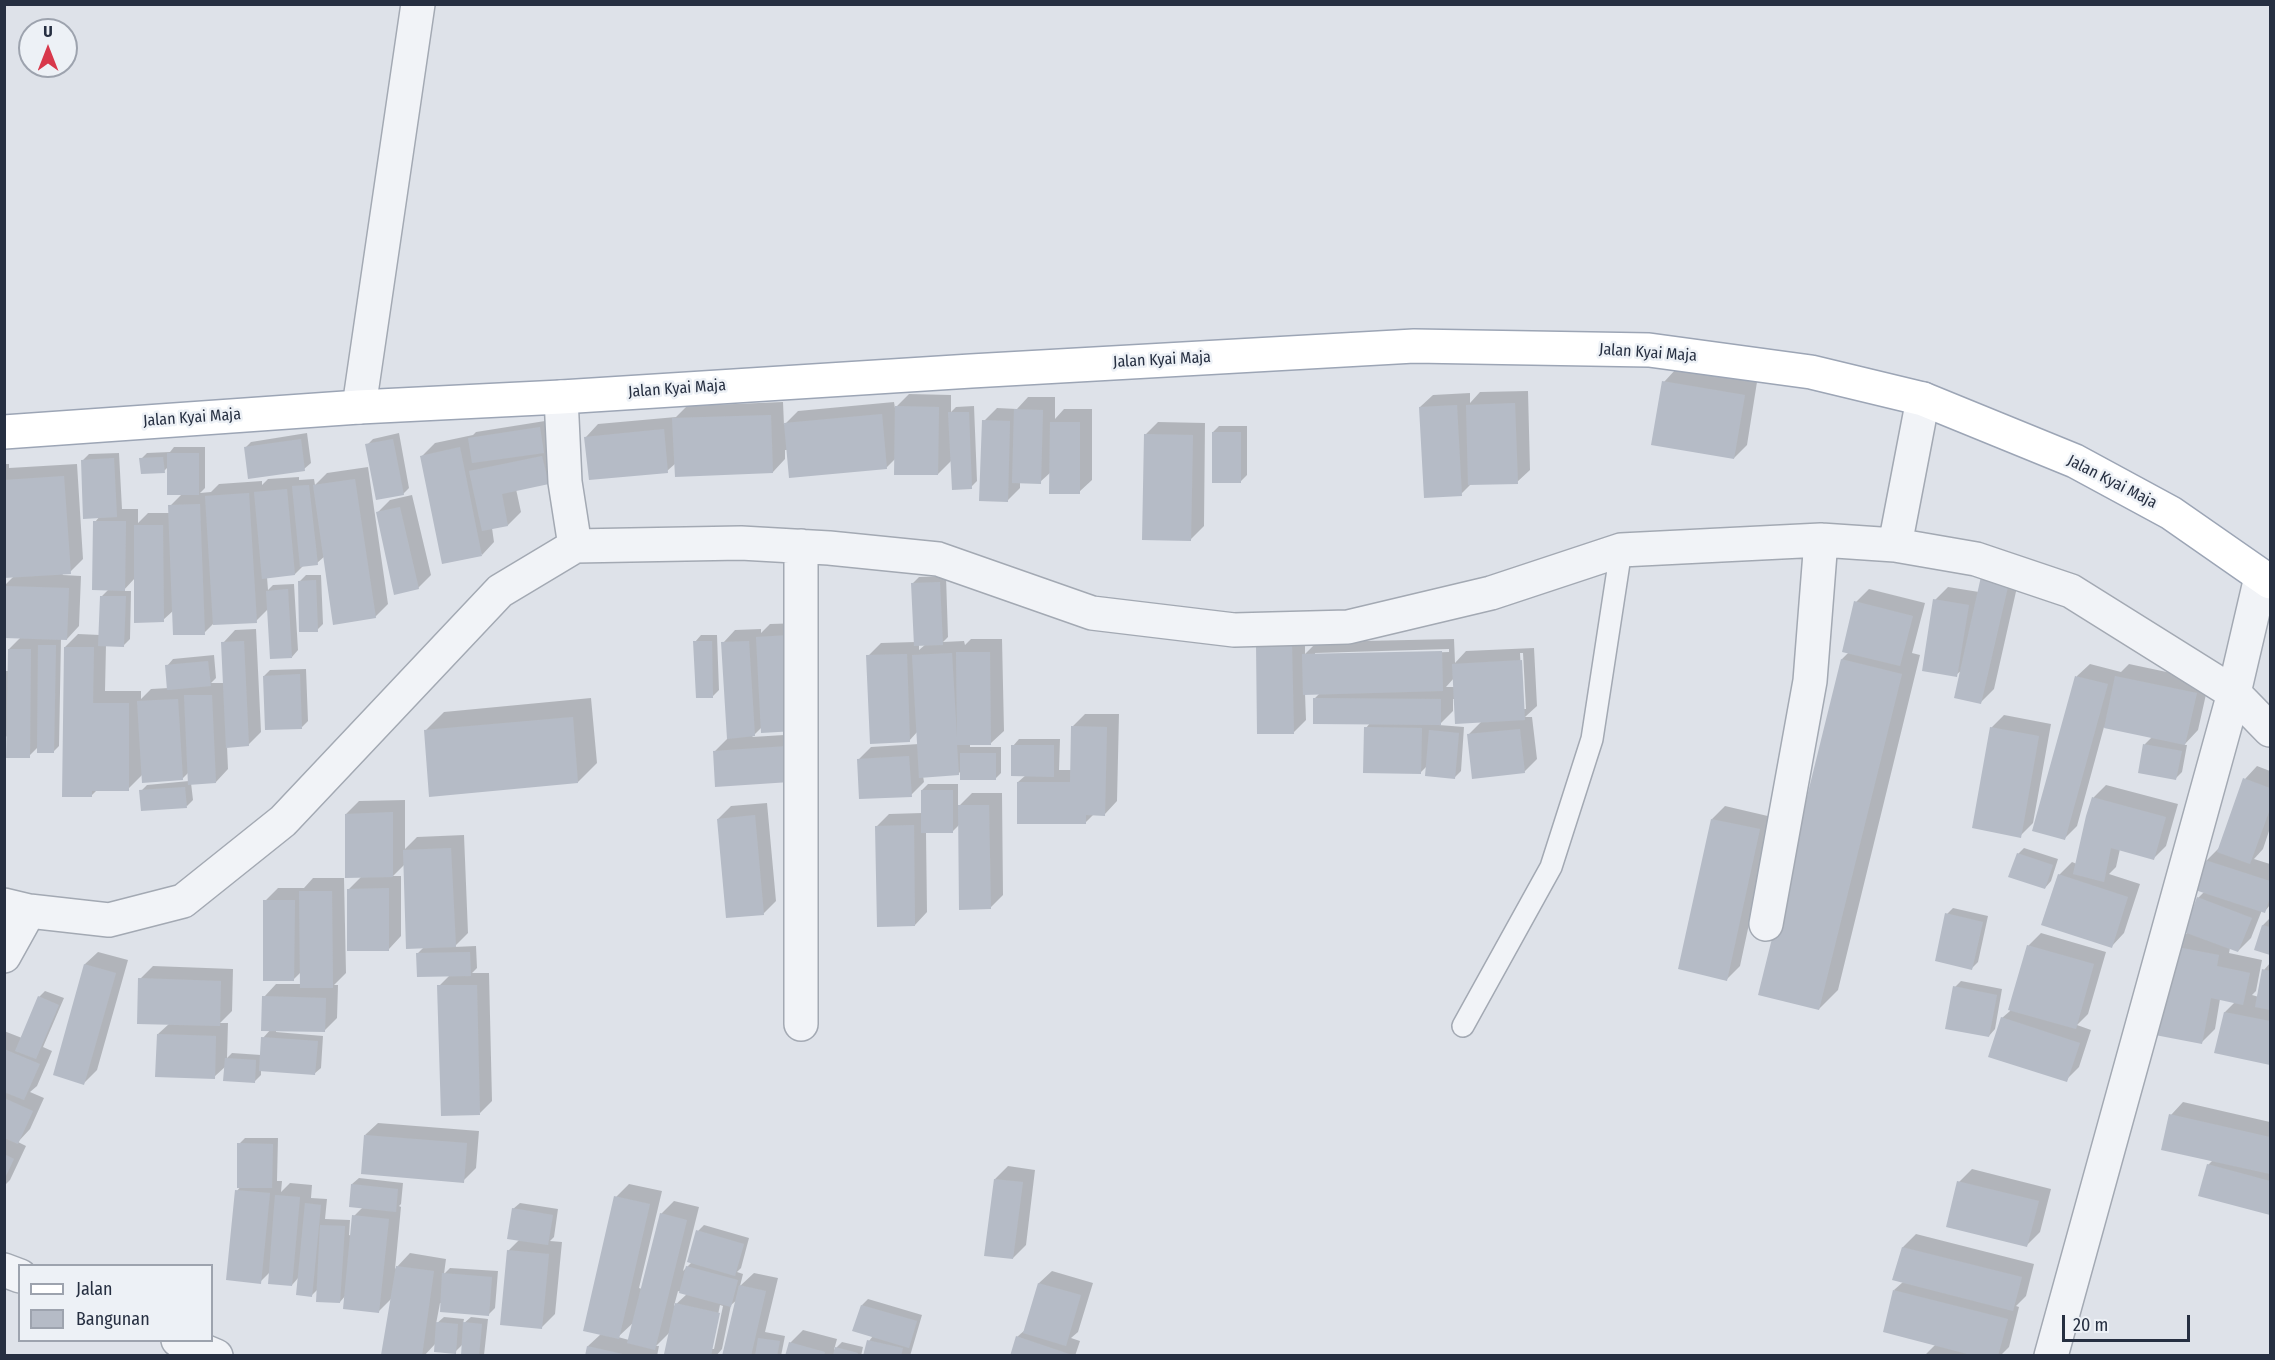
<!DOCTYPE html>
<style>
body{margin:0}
#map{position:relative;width:2275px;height:1360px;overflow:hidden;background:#dee2e9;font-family:"Fira Sans Condensed",sans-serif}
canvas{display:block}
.frame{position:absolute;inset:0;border:6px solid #262f41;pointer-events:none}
.legend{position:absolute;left:18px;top:1264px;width:195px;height:78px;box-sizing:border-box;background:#edf1f6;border:2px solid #9da3ae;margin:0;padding:8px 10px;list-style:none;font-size:18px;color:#262f41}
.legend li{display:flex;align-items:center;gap:12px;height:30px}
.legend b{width:30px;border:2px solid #9da3ae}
.north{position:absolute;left:18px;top:18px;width:60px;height:60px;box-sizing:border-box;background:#edf1f6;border:2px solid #9da3ae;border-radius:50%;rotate:0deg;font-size:16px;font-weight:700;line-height:24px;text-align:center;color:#262f41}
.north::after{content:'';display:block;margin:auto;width:21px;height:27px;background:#d8384b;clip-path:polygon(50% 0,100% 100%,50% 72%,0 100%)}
.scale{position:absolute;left:2062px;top:1315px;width:128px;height:27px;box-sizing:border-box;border:3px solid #262f41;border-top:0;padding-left:8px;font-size:18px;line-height:21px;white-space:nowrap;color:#262f41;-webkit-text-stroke:4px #edf1f6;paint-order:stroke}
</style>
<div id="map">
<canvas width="2275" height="1360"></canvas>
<div class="frame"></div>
<ul class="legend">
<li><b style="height:8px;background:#fff"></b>Jalan</li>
<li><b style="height:16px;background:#b5bbc6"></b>Bangunan</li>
</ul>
<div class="north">U</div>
<div class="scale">20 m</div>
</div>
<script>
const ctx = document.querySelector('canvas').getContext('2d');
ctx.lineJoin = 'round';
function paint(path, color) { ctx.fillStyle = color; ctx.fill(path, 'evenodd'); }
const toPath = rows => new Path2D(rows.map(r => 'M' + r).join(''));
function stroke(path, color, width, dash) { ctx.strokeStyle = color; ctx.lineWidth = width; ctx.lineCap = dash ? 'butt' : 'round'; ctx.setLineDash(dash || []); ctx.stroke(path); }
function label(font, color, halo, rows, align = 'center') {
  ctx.font = font + ' "Fira Sans Condensed",sans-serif'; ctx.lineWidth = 5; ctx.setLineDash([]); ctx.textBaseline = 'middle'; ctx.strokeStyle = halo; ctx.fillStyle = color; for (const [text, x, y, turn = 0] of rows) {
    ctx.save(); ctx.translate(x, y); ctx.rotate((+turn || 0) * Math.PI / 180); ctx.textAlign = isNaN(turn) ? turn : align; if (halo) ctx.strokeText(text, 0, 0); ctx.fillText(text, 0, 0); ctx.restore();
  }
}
paint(toPath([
 [1676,369,1757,382,1747,445,1734,458,1664,382],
 [1528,391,1530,470,1517,482,1472,483,1461,494,1420,407,1433,395,1470,393,1470,403,1480,392],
 [909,394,951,395,951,412,956,407,974,406,977,481,971,487,952,460,938,474,896,458,886,468,788,450,785,450,785,459,773,472,676,463,667,471,586,437,598,424,676,417,687,406,783,402,784,425,798,411,894,402,895,408],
 [1028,397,1055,397,1055,419,1064,409,1092,409,1092,480,1079,492,1051,472,1040,482,1020,482,1020,488,1007,501,984,421,997,408,1017,409],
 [545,421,549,446,561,470,548,483,516,489,521,512,508,525,492,528,494,542,482,555,422,456,435,443,473,435,476,432],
 [1158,422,1205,423,1204,526,1191,539,1145,435],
 [1219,426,1247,426,1247,475,1241,481,1213,432],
 [307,433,311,463,304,469,245,448,251,442],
 [399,433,409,488,403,494,367,445,373,439],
 [174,447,205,447,205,488,200,493,211,492,219,484,262,481,262,485,268,479,299,477,299,480,314,479,315,485,327,473,368,467,388,604,375,617,325,556,317,563,304,565,295,574,267,577,268,590,273,585,294,584,298,650,292,657,268,609,256,621,213,624,204,633,174,610,163,620,135,578,123,591,131,591,130,639,124,645,106,645,105,691,141,691,141,699,151,689,169,688,167,666,173,659,214,655,216,678,211,683,224,683,223,643,235,630,256,629,261,732,248,745,227,746,228,769,216,782,191,783,193,800,187,806,141,791,147,785,189,781,189,772,182,779,143,774,128,789,98,789,91,796,65,647,78,634,100,635,102,596,109,589,95,522,100,516,83,460,89,454,119,453,122,509,138,509,138,523,148,513,170,513,170,506,182,494,168,467,164,471,141,459,147,453,170,452],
 [4,464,9,464,9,468,77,464,83,559,70,572,62,573,63,575,81,576,79,626,67,639,61,639,59,746,53,752,38,747,29,756,8,735,4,739,4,586,14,576,4,576],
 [6,637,21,637,9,649,9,671,6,671],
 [412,495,431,575,418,588,377,513,390,500],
 [2022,565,1994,689,1981,702,1962,670,1956,675,1935,600,1948,587,1979,592],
 [306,575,321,575,323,624,317,630,300,581],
 [946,576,948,637,943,642,964,641,965,645,971,639,1002,639,1004,731,991,743,970,743,970,747,1001,747,1001,773,995,779,962,770,958,774,923,776,924,782,911,795,858,760,871,747,919,744,918,731,909,741,868,656,881,643,915,642,912,584,919,577],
 [919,644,926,644,919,650],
 [1869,589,1925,603,1912,653,1920,655,1838,990,1819,1009,1842,659,1849,652,1856,602],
 [802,623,762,727,752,737,800,734,802,768,715,751,728,738,723,643,735,630,761,629,761,633,770,624],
 [1305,632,1305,654,1317,642,1454,639,1455,663,1466,651,1534,648,1537,706,1525,717,1532,717,1537,759,1524,772,1468,735,1482,721,1455,699,1453,699,1453,711,1439,725,1464,727,1461,771,1455,777,1427,766,1421,772,1366,728,1370,723,1315,698,1320,693,1305,693,1306,720,1293,733,1257,644],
 [1449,649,1449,652,1315,656,1315,653],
 [1520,653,1523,653,1526,709,1523,709],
 [1454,678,1455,687,1446,687],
 [701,635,717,635,719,690,713,696,695,642],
 [2090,664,2121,672,2129,664,2209,681,2198,730,2184,745,2187,745,2182,772,2176,778,2140,771,2145,744,2152,737,2104,727,2077,826,2064,839,2077,676],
 [306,669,308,721,302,727,264,676,270,670],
 [591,698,597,763,578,782,425,731,444,712],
 [1085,714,1119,714,1117,801,1105,814,1094,814,1085,823,1018,782,1026,775,1013,746,1019,739,1060,739,1059,770,1071,770,1072,727],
 [2004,715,2051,724,2033,823,2020,836,1991,728],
 [2257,766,2270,771,2270,828,2263,849,2254,859,2270,864,2270,905,2265,911,2262,910,2251,938,2238,951,2230,948,2229,953,2262,960,2256,991,2252,995,2259,997,2264,970,2270,963,2270,1064,2216,1052,2225,1012,2235,1002,2220,999,2215,1029,2202,1042,2173,947,2188,932,2198,898,2205,891,2197,889,2207,860,2220,847,2245,779],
 [928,784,958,784,958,807,972,793,1002,793,1003,895,990,908,959,825,952,832,926,832,927,912,915,925,876,827,889,814,922,813,922,790],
 [2106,785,2178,804,2166,846,2153,859,2120,849,2116,867,2109,874,2140,884,2124,933,2112,946,2059,875,2072,862,2077,864,2094,797],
 [405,800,405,849,417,837,464,835,468,933,454,947,476,946,477,968,472,973,489,973,492,1101,480,1113,439,986,450,975,417,954,424,947,405,864,393,876,401,876,401,936,389,949,349,889,362,876,346,814,359,801],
 [767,803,776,901,763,914,718,819,731,806],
 [1725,806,1772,817,1740,966,1727,979,1712,819],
 [2024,848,2058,859,2051,881,2045,888,2018,854],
 [313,878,344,878,346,973,334,985,338,985,337,1018,324,1031,276,1030,276,1032,323,1036,321,1068,314,1074,261,1070,261,1075,254,1082,226,1066,214,1077,158,1034,170,1023,140,979,153,966,233,969,232,1011,220,1023,228,1023,227,1058,232,1053,261,1055,263,1038,271,1029,264,997,276,984,302,984,301,972,293,980,265,901,278,888,304,888],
 [1953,908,1988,916,1978,962,1972,968,1947,914],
 [2270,918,2270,953,2256,949,2263,925],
 [2041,933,2106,952,2088,1014,2077,1025,2091,1030,2079,1067,2066,1080,2002,1018,2010,1011,2028,946],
 [98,952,128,960,97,1070,84,1083,55,1074,85,964],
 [1961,981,2002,989,1995,1029,1989,1036,1955,987],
 [45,991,64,998,43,1047,52,1051,37,1086,30,1092,44,1098,30,1129,18,1142,26,1146,10,1180,4,1186,4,1031,22,1038,39,997],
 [2183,1102,2270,1122,2270,1214,2200,1195,2208,1165,2213,1160,2171,1115],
 [378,1123,479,1131,476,1168,463,1181,365,1135],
 [245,1138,278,1138,277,1181,282,1181,281,1192,290,1183,312,1185,311,1198,327,1199,325,1219,350,1220,349,1235,352,1236,354,1216,363,1207,352,1184,359,1178,403,1183,401,1204,399,1206,401,1207,395,1269,410,1253,446,1259,444,1274,450,1268,498,1271,495,1308,489,1314,440,1303,436,1324,444,1317,464,1319,463,1324,471,1317,488,1319,484,1355,462,1356,463,1344,455,1352,436,1343,424,1356,383,1353,392,1298,379,1311,346,1295,340,1302,318,1289,312,1295,299,1277,292,1285,270,1272,260,1282,237,1191,241,1186,239,1144],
 [1008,1166,1035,1170,1026,1245,1013,1258,995,1179],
 [1972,1169,2051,1189,2040,1232,2027,1245,1959,1182],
 [629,1184,662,1191,639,1288,642,1289,661,1214,674,1201,699,1207,683,1271,692,1262,698,1231,704,1225,749,1238,741,1268,737,1272,743,1274,740,1286,754,1273,778,1278,765,1332,785,1336,781,1356,724,1356,738,1299,731,1305,722,1349,716,1356,678,1356,666,1353,670,1332,656,1346,659,1346,657,1356,586,1356,588,1346,601,1334,616,1197],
 [678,1291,687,1294,674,1306],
 [720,1305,723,1306,714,1349,711,1349],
 [634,1322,629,1340,618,1337],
 [520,1203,558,1209,554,1237,550,1241,562,1242,555,1314,542,1327,508,1251,520,1239,513,1209],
 [1916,1234,2034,1264,2026,1296,2016,1306,2019,1307,2009,1347,2000,1356,1924,1356,1936,1344,1894,1290,1903,1282,1903,1247],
 [1052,1271,1093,1283,1078,1332,1071,1338,1080,1341,1075,1356,1011,1356,1017,1337,1025,1330,1039,1283],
 [868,1299,922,1315,910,1356,865,1356,869,1341,873,1336,862,1305],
 [803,1330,837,1339,834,1350,842,1342,863,1347,861,1356,787,1356,790,1343]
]), '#0003');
paint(toPath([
 [1662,381,1745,395,1734,459,1651,445],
 [1515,403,1518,484,1468,485,1466,405],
 [1457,405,1462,496,1424,498,1419,407],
 [895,406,939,407,938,475,894,475],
 [1014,409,1043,410,1041,484,1012,483],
 [948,412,969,412,972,489,952,490],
 [882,414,887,469,789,478,784,423],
 [771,415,773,473,675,477,672,418],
 [982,420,1010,421,1008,502,979,501],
 [1050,422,1080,422,1080,494,1049,494],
 [540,427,544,453,472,463,468,438],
 [664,429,668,473,589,480,584,437],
 [1212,432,1241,432,1241,483,1212,483],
 [1144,434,1193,435,1191,541,1142,540],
 [301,439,305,471,248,479,244,447],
 [393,439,404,495,376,500,365,444],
 [460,447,482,556,442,564,420,456],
 [167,453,199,453,199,495,167,495],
 [542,456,549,484,502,494,508,526,482,531,469,471],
 [163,457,165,473,141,474,139,458],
 [114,458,117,517,83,519,81,460],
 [64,476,71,574,4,578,4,480],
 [355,479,376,618,333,625,313,485],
 [309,485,318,565,300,567,292,486],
 [287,489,295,575,262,579,254,492],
 [249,493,257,623,213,625,205,496],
 [200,504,205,635,173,635,168,505],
 [400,507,419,589,394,595,376,512],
 [93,521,126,521,125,591,92,590],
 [134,525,163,525,164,622,134,623],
 [1982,572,2010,578,1981,704,1954,698],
 [316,580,318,632,299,632,298,581],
 [940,582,943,645,914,646,911,583],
 [4,586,69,588,67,640,4,638],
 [288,589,292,658,270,659,266,591],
 [100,596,126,596,124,647,98,646],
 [1933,599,1969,605,1957,677,1922,671],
 [1854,601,1913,616,1900,666,1842,652],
 [790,635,795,731,761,733,756,637],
 [244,641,249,746,226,748,221,642],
 [693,641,712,641,713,698,696,698],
 [749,641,755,736,727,739,721,642],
 [1256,644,1292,644,1294,734,1257,734],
 [38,645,56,645,54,753,37,753],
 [64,647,94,647,93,703,129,703,129,791,92,791,92,797,62,797],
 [8,649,31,649,30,758,6,758],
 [1442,651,1443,691,1303,695,1302,654],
 [956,652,990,652,991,745,957,745,959,775,919,778,912,655,952,653,957,738],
 [907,654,910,742,870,744,866,655],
 [1841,659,1902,674,1819,1010,1758,995],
 [1522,660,1525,720,1455,724,1452,664],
 [208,661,211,686,167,690,165,665],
 [300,674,302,729,265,730,263,676],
 [2075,676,2108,684,2065,840,2032,831],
 [2115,676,2197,693,2185,745,2104,728],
 [184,695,212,695,216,783,188,785],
 [1313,698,1441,699,1441,725,1313,724],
 [178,699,183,780,142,783,137,701],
 [573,717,578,783,429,797,424,730],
 [1071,726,1107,727,1105,816,1086,815,1086,824,1017,824,1017,782,1070,782],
 [1364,727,1422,728,1421,774,1363,773],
 [1990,727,2039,736,2021,838,1972,828],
 [1520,729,1525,773,1472,779,1467,734],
 [1429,730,1459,733,1455,779,1425,776],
 [2143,744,2182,751,2176,780,2138,773],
 [1011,745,1054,745,1054,777,1011,776],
 [788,746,790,782,715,787,713,751],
 [960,753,996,753,996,780,960,780],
 [909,756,912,797,859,799,857,759],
 [2243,778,2270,788,2270,809,2250,864,2217,852],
 [185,787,187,808,141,811,139,790],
 [921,790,953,790,953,833,921,833],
 [2092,797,2166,817,2154,860,2111,848,2104,882,2073,874,2086,816],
 [958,805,989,805,991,909,959,910],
 [393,812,393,877,345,878,345,814],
 [755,815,764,915,726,918,717,819],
 [1711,819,1760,829,1727,981,1678,969],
 [914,825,915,926,877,927,875,826],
 [451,848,456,947,406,949,403,850],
 [2017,853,2053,865,2045,889,2008,877],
 [2205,860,2270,881,2270,897,2265,913,2195,890],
 [2058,874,2128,897,2112,948,2041,925],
 [389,888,389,951,347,951,347,889],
 [299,891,332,891,333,988,300,988],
 [2197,897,2252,918,2238,952,2184,932],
 [263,900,295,900,294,981,263,981],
 [1945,913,1983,922,1972,970,1935,961],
 [2262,925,2270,927,2270,955,2254,950],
 [2027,945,2094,964,2076,1029,2008,1010],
 [2172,946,2219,955,2217,966,2250,973,2243,1005,2211,998,2202,1044,2155,1035],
 [470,952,471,976,417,977,416,953],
 [84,964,116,973,84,1085,53,1075],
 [2262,969,2270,971,2270,1010,2255,1007],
 [138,978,221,981,220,1026,137,1024],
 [437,985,477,985,480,1115,441,1116],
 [1953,986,1997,995,1989,1037,1945,1029],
 [38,996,59,1005,36,1059,15,1051],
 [262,996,326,998,325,1032,261,1031],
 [2224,1012,2270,1021,2270,1065,2214,1053],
 [2001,1017,2080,1043,2067,1082,1988,1057],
 [157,1034,216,1036,215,1079,155,1077],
 [261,1037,318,1041,315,1075,259,1071],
 [4,1049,40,1064,24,1100,4,1092],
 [225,1058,256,1060,255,1083,223,1081],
 [4,1098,33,1111,18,1144,4,1138],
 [2169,1114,2270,1137,2270,1174,2161,1150],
 [364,1135,467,1143,464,1183,361,1174],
 [237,1143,273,1144,272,1188,237,1188],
 [4,1154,14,1159,4,1180],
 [2207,1164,2270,1181,2270,1215,2198,1196],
 [994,1179,1023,1182,1013,1259,984,1256],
 [1957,1181,2039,1201,2027,1247,1946,1227],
 [351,1184,398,1189,396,1212,349,1207],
 [235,1190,270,1193,261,1284,226,1280],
 [275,1195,300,1197,292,1286,268,1284],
 [614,1196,650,1204,619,1339,583,1331],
 [305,1203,321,1205,312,1297,296,1295],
 [512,1208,553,1215,548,1245,507,1239],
 [660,1213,687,1220,655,1350,627,1343],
 [352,1215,389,1219,379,1313,343,1309],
 [320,1225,345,1226,340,1303,316,1302],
 [696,1230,744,1244,735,1276,687,1262],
 [1902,1247,2022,1277,2013,1311,1892,1280],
 [507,1250,549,1254,542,1329,500,1325],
 [396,1266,434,1271,422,1356,381,1355],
 [686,1266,738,1280,731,1307,679,1293],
 [442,1273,492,1277,489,1316,440,1312],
 [1038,1283,1081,1295,1066,1346,1023,1333],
 [739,1285,766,1291,751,1356,722,1356],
 [1893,1290,2008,1319,1998,1356,1975,1356,1883,1332],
 [675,1303,720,1313,711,1356,664,1354],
 [861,1305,917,1321,909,1348,852,1331],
 [436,1322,458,1324,456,1354,434,1352],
 [463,1322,482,1324,479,1356,461,1356],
 [1016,1336,1072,1355,1071,1356,1010,1356],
 [758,1338,780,1341,777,1356,755,1356],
 [867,1340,903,1348,901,1356,863,1356],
 [789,1342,825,1352,824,1356,785,1356],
 [587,1346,627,1355,627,1356,585,1356],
 [835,1347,858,1353,857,1356,833,1356]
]), '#b5bbc6');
const lane = toPath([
 [1463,1026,1551,867,1592,739,1621,550]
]);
const street = toPath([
 [561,397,565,482,575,546],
 [359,407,418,4],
 [1895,545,1923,399],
 [801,546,801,1024],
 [4,905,29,911,109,920,183,901,283,821,500,591,575,546,741,543,829,548,938,559,1092,613,1234,630,1348,627,1491,593,1621,550,1821,540,1895,545,1976,559,2071,591,2234,693,2270,730],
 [1766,924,1810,681,1821,540],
 [4,956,29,911],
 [4,1270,20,1276],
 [178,1340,216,1356],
 [2051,1356,2234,693,2261,577]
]);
const primary = toPath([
 [4,432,359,407,561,397,971,371,1414,346,1649,350,1811,372,1923,399,2075,461,2171,513,2270,582]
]);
stroke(lane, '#a3a9b3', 24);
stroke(street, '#a3a9b3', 36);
stroke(primary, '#9ca5b5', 36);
stroke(lane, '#f1f3f7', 21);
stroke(street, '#f1f3f7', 33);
stroke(primary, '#fff', 33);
label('16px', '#262f41', '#edf1f6', [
 ["Jalan Kyai Maja",1648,353,4],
 ["Jalan Kyai Maja",1162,360,-3],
 ["Jalan Kyai Maja",677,389,-4],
 ["Jalan Kyai Maja",192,418,-4],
 ["Jalan Kyai Maja",2112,482,27]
]);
</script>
